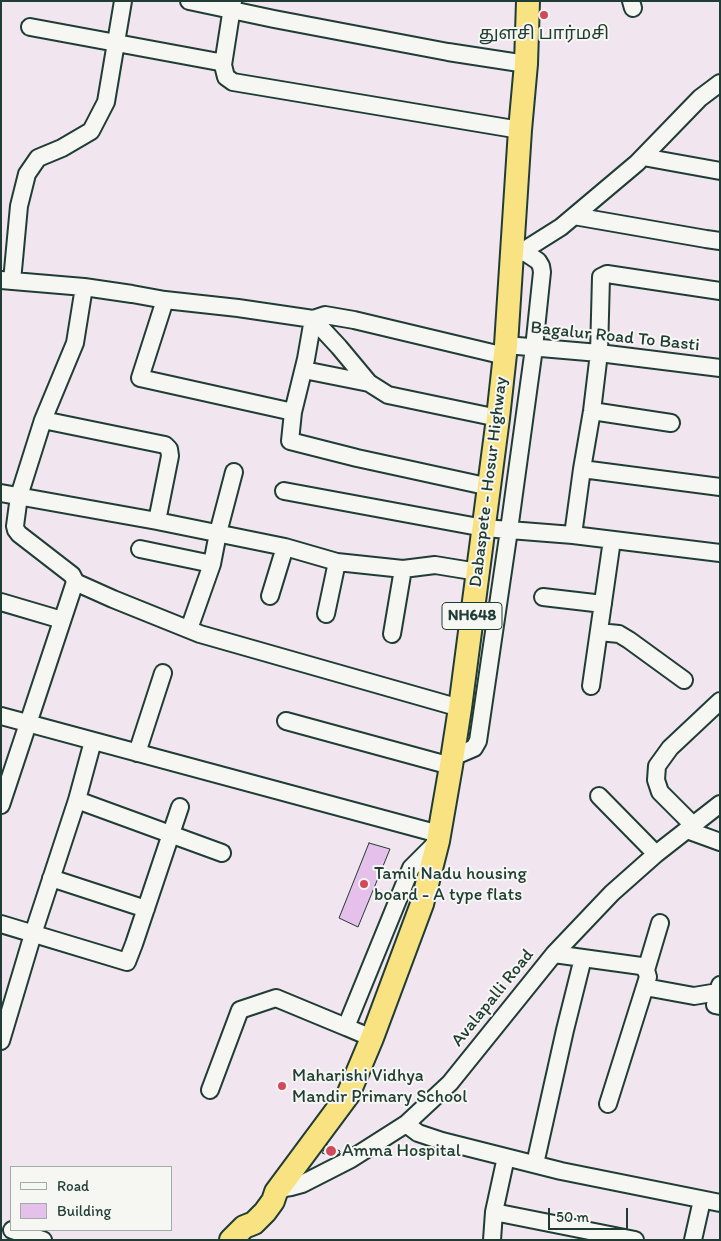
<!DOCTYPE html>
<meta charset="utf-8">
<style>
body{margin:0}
#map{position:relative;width:721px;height:1241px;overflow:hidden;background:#f1e6f0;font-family:Itim,sans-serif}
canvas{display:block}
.frame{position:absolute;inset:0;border:2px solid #1f3d34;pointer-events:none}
.legend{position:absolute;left:10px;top:1166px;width:162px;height:65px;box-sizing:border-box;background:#f6f6f2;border:1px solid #a0aca6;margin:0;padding:6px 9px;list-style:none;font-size:15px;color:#1f3d34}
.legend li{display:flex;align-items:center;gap:10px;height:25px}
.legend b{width:25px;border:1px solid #a0aca6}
.scale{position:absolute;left:548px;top:1208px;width:80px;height:22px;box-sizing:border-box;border:2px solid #1f3d34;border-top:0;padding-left:6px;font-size:15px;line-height:18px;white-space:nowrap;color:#1f3d34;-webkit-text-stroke:4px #f6f6f2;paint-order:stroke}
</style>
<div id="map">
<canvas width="721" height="1241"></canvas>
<div class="frame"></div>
<ul class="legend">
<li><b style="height:6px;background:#f6f6f2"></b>Road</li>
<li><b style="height:14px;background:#e5c0eb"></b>Building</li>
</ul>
<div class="scale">50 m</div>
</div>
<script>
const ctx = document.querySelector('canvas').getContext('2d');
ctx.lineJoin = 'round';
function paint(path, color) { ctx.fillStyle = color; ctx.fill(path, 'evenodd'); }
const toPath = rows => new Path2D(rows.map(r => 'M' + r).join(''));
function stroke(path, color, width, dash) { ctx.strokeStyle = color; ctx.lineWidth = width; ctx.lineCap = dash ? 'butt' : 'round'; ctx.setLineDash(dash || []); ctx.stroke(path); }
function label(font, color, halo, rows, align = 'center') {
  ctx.font = font + ' Itim,"Noto Sans Tamil",sans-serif'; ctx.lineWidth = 4; ctx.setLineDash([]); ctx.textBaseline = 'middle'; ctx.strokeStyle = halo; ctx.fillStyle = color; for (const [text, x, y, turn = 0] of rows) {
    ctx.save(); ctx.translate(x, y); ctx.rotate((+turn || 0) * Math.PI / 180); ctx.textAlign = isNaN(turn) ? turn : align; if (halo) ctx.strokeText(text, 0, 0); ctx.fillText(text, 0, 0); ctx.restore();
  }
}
const building = toPath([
 [369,843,390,849,358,927,339,918,369,843],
 [327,1145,340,1151,339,1154,333,1157,322,1153,327,1145]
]);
paint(building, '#e5c0eb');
stroke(building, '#1f3d34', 1);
const minor = toPath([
 [189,1,274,19,448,52,526,64],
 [631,1,633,8],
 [30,27,219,62,223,65,226,77,233,82,520,130],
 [223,65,233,1],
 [643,157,720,171],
 [574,216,706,239,720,241],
 [515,256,561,227,637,163,700,98,720,83],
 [1,280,84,287,132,294,165,300,238,308,313,319,339,347,369,383,388,395,498,418],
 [12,281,19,206,27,174,38,158,62,148,91,131,106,102,123,1],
 [165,300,140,378,293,412,290,441,357,458,490,487],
 [506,345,599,353,720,368],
 [304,370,369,383],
 [592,411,671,423],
 [293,412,306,359,313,319,325,315,354,320,505,356],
 [43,420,165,445,169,449,170,456,157,521],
 [582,469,720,487],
 [284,491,484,528,573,535,720,553],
 [1,493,157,521,285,547,337,562,326,614],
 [573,535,582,469,592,411,599,353,601,277,607,274,720,291],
 [140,549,212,564],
 [337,562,403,569,435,565,478,572],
 [75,582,113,599,200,634,460,708],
 [270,596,285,547],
 [543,597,603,604],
 [1,602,62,620],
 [189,629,212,564,218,533,234,472],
 [599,632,619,634,629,640,684,680],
 [392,634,403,569],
 [591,686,612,540],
 [1,716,439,834],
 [286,721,451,766],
 [137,753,163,673],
 [453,757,474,748,478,741,509,530,534,348,542,272,541,266,538,261,523,251],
 [599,796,656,854],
 [77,800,222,853],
 [1,805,75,582,74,579,72,575,19,534,16,530,15,526,19,496,43,420,75,343,84,287],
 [693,825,660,792,656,780,657,766,670,748,720,701],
 [687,830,720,842],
 [51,878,146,909],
 [1,924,127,962,134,944,180,807],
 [554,954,641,966,646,970,648,977,608,1104],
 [646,970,660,923],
 [720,985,715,1005,720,1006],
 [645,987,694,996,718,992],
 [372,1038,346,1027,411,868,438,841],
 [1,1041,33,934,77,800,93,741],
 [210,1090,240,1010,276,998,346,1027],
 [406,1124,418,1133,442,1141,561,1171,720,1203],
 [535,1164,565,1030,583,958],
 [278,1189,291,1187,302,1184,351,1159,406,1124,450,1083,554,954,612,893,656,854,720,804],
 [494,1212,635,1240],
 [12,1230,43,1240],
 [492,1240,494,1212,506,1157],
 [693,1240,702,1200]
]);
const highway = toPath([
 [231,1240,244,1227,254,1223,265,1212,273,1201,276,1192,348,1095,372,1038,422,904,438,841,451,766,460,708,498,418,506,345,520,130,526,64,528,1]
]);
stroke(minor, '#1f3d34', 20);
stroke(highway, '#1f3d34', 26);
stroke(minor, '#f6f6f2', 16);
stroke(highway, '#f8e281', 22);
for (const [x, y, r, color] of [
 [544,15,5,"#d1495b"],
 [364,884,5,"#d1495b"],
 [282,1086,5,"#d1495b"],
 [331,1151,6,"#d1495b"]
]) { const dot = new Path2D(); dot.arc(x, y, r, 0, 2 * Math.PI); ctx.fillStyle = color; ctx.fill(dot); stroke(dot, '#f6f6f2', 2); }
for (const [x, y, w] of [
 [472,616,60]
]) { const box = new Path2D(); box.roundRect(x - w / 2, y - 13.5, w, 27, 4); ctx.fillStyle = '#f6f6f2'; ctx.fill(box); stroke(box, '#1f3d34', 1); }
label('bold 16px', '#1f3d34', null, [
 ["NH648",472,616]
]);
label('18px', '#1f3d34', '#f6f6f2', [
 ["துளசி பார்மசி",544,34,"center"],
 ["Tamil Nadu housing",374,874],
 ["board - A type flats",374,895],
 ["Maharishi Vidhya",292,1076],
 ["Mandir Primary School",292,1097],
 ["Amma Hospital",342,1151]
], 'left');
label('18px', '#1f3d34', '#f6f6f2', [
 ["Bagalur Road To Basti",615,337,6],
 ["Dabaspete - Hosur Highway",489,482,-83],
 ["Avalapalli Road",493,998,-51]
]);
</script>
